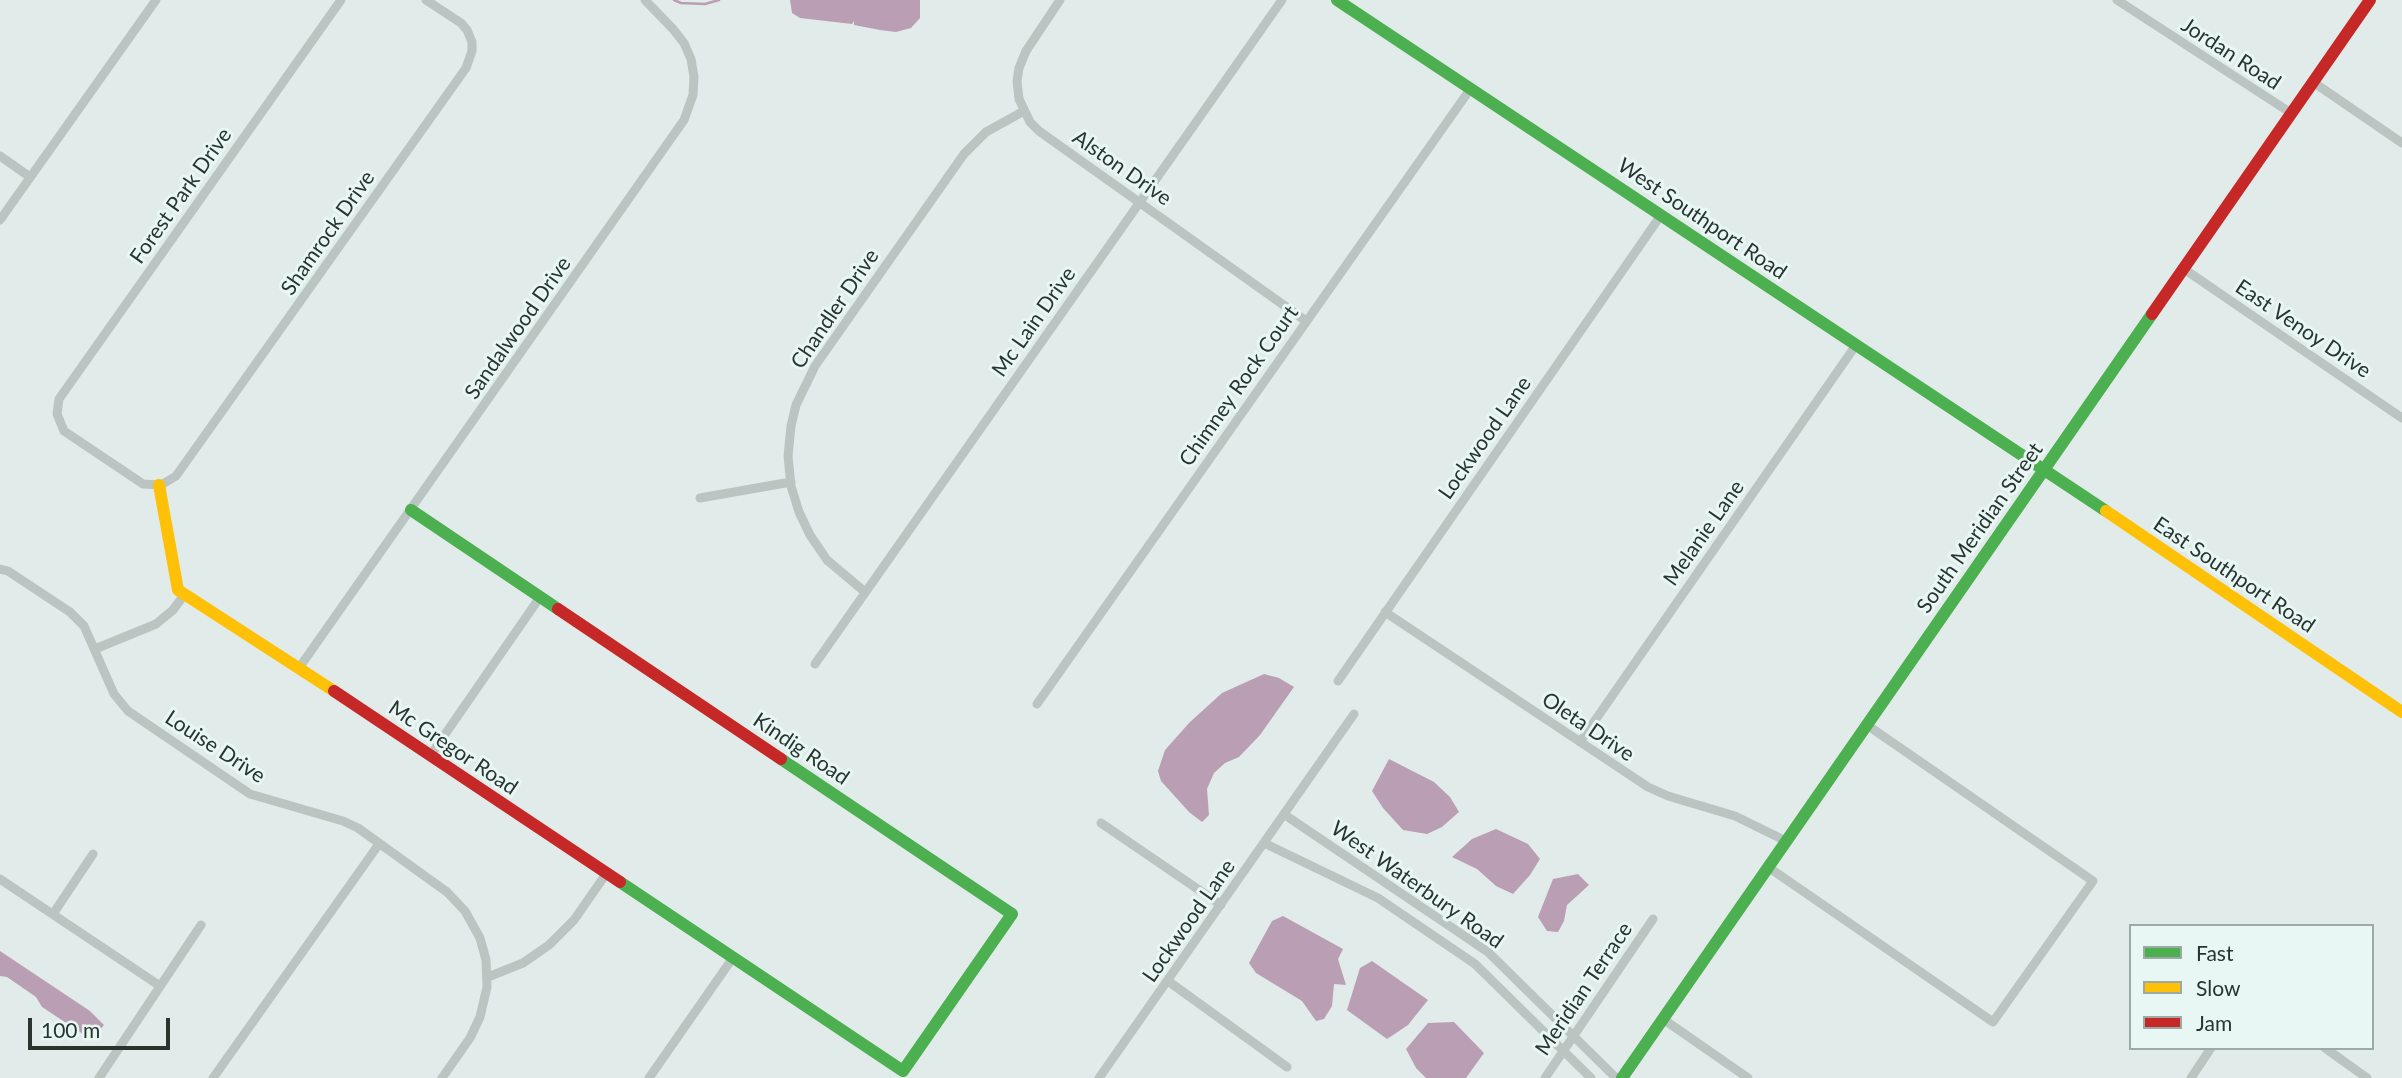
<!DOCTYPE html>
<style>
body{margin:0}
#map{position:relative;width:2402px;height:1078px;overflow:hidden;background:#e1ebe9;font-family:Lato,sans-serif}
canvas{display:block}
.legend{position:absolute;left:2129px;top:924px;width:245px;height:126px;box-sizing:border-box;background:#e8f7f4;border:2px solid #9ca9a5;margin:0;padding:9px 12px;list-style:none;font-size:21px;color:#29342f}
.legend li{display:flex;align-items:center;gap:14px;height:35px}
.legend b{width:35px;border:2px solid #9ca9a5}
.scale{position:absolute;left:28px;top:1018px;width:142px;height:32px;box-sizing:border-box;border:4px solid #29342f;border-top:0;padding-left:9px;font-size:21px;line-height:24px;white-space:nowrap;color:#29342f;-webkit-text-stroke:5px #e8f7f4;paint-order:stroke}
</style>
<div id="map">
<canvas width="2402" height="1078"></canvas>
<ul class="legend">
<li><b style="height:9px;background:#4caf50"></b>Fast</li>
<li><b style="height:9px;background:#ffc107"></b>Slow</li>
<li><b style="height:9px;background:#c62828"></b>Jam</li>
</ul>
<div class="scale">100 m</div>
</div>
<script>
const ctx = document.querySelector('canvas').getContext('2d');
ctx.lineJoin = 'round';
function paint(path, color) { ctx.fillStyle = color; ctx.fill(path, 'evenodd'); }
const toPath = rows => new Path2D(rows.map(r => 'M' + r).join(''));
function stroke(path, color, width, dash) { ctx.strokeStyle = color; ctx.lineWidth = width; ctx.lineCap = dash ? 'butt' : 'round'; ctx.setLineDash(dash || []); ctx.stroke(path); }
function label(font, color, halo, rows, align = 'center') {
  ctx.font = font + ' Lato,sans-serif'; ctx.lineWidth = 6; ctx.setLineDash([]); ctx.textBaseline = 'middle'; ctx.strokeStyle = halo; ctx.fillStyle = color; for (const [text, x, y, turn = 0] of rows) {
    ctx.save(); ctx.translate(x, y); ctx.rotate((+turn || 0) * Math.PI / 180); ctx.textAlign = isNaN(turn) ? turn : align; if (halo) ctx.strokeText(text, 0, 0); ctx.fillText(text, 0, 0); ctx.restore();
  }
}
paint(toPath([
 [790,0,920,0,920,18,911,28,896,32,880,30,854,25,854,21,852,24,800,18,792,13],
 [1264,674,1279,678,1294,687,1260,735,1239,757,1225,763,1214,773,1207,789,1209,815,1202,822,1189,812,1161,781,1158,771,1165,750,1190,722,1222,693],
 [1389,759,1434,782,1450,797,1459,812,1442,827,1427,834,1403,830,1383,808,1372,791],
 [1496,829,1528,844,1540,859,1530,875,1513,894,1496,886,1477,869,1452,857,1472,839],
 [1578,874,1589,885,1567,905,1564,921,1558,932,1547,931,1538,917,1553,879],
 [1283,916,1343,949,1338,959,1346,985,1334,984,1332,1006,1324,1019,1316,1021,1302,1001,1256,973,1249,963,1272,921],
 [0,951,90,1011,104,1025,94,1037,86,1036,42,1007,36,997,7,977,0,976],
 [1372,961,1428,1000,1408,1025,1387,1039,1347,1010,1360,968],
 [1454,1022,1484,1053,1466,1078,1426,1078,1416,1068,1406,1049,1428,1023]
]), '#ba9fb4');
stroke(toPath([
 [674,0,681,3,705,4,719,0]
]), '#ba9fb4', 2.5);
stroke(toPath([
 [341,0,59,399,57,414,64,431,143,484,161,485,176,476,466,68,472,51,472,42,467,30,461,23,426,0],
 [1060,0,1026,51,1019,68,1017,81,1019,99,1030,122,1039,131,1306,321],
 [2117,0,2291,113],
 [2313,82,2402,143],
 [0,156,30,177],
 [0,220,156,0],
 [2184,269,2402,418],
 [700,498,791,482],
 [0,569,8,571,70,612,84,626,114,694,128,711,250,794,343,821,358,828,447,892,465,911,480,938,486,960,487,987,480,1017,470,1038,442,1078],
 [865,592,827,560,810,535,799,512,791,486,788,456,791,426,796,405,815,366,964,154,986,132,1024,111],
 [1385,612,1648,787,1668,796,1735,816,1786,841],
 [95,649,156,624,173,610,184,595],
 [815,664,1282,0],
 [299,668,684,120,693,95,694,77,691,59,684,43,673,29,645,0],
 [1338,681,1661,215],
 [1037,704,1471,88],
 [1580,742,1856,345],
 [430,756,540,597],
 [1285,815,1488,952,1616,1078],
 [1101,823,1221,905],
 [1264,843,1378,898,1475,964,1591,1078],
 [1768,867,1993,1022,2093,881,1867,725],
 [0,879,160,986],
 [53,914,93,854],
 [488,977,523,963,549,945,574,920,606,874],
 [1168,981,1287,1067],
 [1663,1019,1748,1078],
 [2325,1048,2367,1078],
 [99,1078,201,925],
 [213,1078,379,844],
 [649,1078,732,959],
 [1099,1078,1354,714],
 [1545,1078,1653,919],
 [2191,1078,2211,1048]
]), '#bac4c1', 9);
stroke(toPath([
 [1337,0,2106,511],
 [411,510,558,609],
 [620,882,903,1071,1012,914,781,759],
 [1622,1078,2152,314]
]), '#4caf50', 12);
stroke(toPath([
 [159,485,178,590,334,691],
 [2106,511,2402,712]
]), '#ffc107', 12);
stroke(toPath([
 [2152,314,2370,0],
 [558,609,781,759],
 [334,691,620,882]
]), '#c62828', 12);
label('21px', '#29342f', '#e8f7f4', [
 ["Jordan Road",2231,54,33],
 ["Alston Drive",1122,168,35],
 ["Forest Park Drive",181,196,-55],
 ["West Southport Road",1702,219,34],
 ["Shamrock Drive",328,233,-55],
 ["Chandler Drive",835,309,-56],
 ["Mc Lain Drive",1034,322,-55],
 ["Sandalwood Drive",518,328,-55],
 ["East Venoy Drive",2303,329,34],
 ["Chimney Rock Court",1239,386,-55],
 ["Lockwood Lane",1485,438,-55],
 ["South Meridian Street",1980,528,-55],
 ["Melanie Lane",1704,533,-55],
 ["East Southport Road",2234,575,34],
 ["Oleta Drive",1588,727,34],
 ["Louise Drive",215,747,33],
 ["Mc Gregor Road",453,748,34],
 ["Kindig Road",801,749,34],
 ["West Waterbury Road",1417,885,35],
 ["Lockwood Lane",1189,921,-55],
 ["Meridian Terrace",1584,989,-56]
]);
</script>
